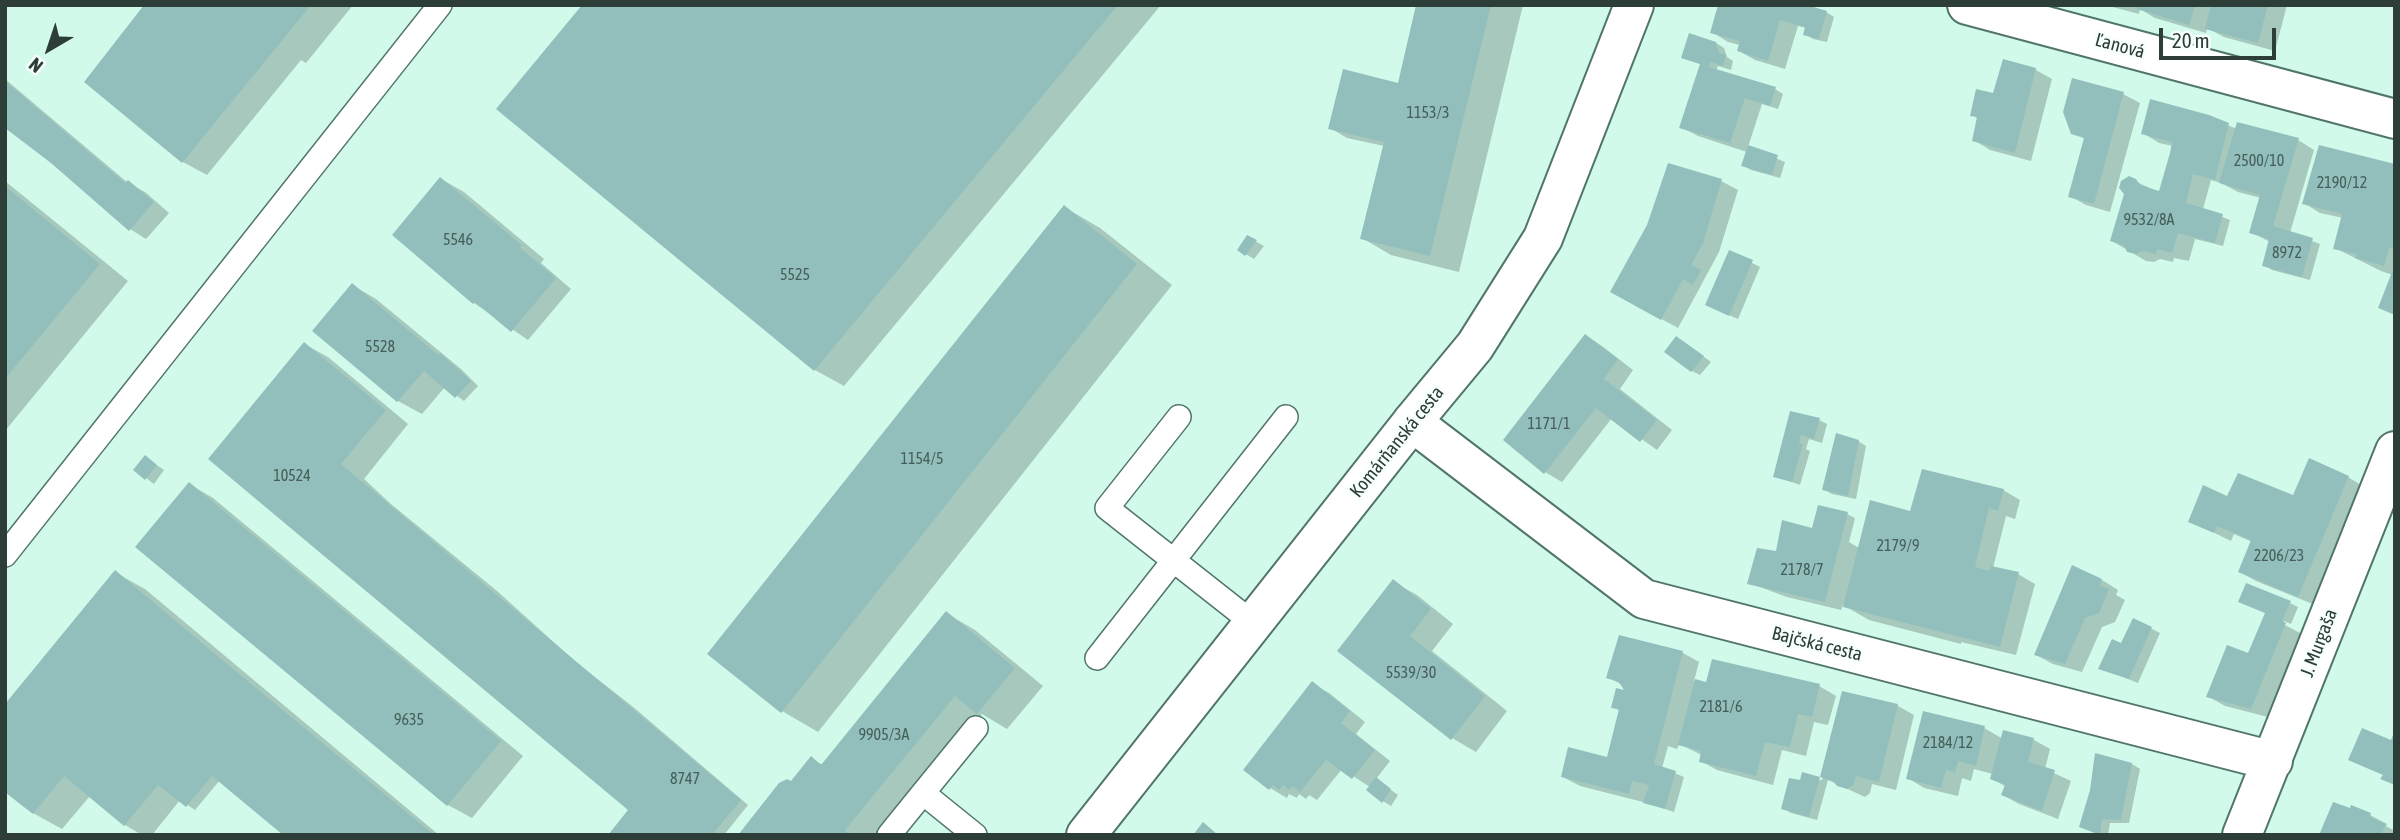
<!DOCTYPE html>
<meta charset="utf-8">
<style>
body{margin:0}
#map{position:relative;width:2400px;height:840px;overflow:hidden;background:#d1faeb;font-family:"Asap Condensed",sans-serif}
canvas{display:block}
.frame{position:absolute;inset:0;border:7px solid #2d3d37;pointer-events:none}
.north{position:absolute;left:14px;top:14px;width:70px;height:70px;-webkit-text-stroke:5px #f7fffc;paint-order:stroke;rotate:219deg;font-size:19px;font-weight:700;line-height:28px;text-align:center;color:#2d3d37}
.north::after{content:'';display:block;margin:auto;width:24px;height:32px;background:#2d3d37;clip-path:polygon(50% 0,100% 100%,50% 72%,0 100%)}
.scale{position:absolute;left:2159px;top:28px;width:117px;height:32px;box-sizing:border-box;border:4px solid #2d3d37;border-top:0;padding-left:9px;font-size:21px;line-height:24px;white-space:nowrap;color:#2d3d37;-webkit-text-stroke:5px #f7fffc;paint-order:stroke}
</style>
<div id="map">
<canvas width="2400" height="840"></canvas>
<div class="frame"></div>
<div class="north">N</div>
<div class="scale">20 m</div>
</div>
<script>
const ctx = document.querySelector('canvas').getContext('2d');
ctx.lineJoin = 'round';
function paint(path, color) { ctx.fillStyle = color; ctx.fill(path, 'evenodd'); }
const toPath = rows => new Path2D(rows.map(r => 'M' + r).join(''));
function stroke(path, color, width, dash) { ctx.strokeStyle = color; ctx.lineWidth = width; ctx.lineCap = dash ? 'butt' : 'round'; ctx.setLineDash(dash || []); ctx.stroke(path); }
function label(font, color, halo, rows, align = 'center') {
  ctx.font = font + ' "Asap Condensed",sans-serif'; ctx.lineWidth = 6; ctx.setLineDash([]); ctx.textBaseline = 'middle'; ctx.strokeStyle = halo; ctx.fillStyle = color; for (const [text, x, y, turn = 0] of rows) {
    ctx.save(); ctx.translate(x, y); ctx.rotate((+turn || 0) * Math.PI / 180); ctx.textAlign = isNaN(turn) ? turn : align; if (halo) ctx.strokeText(text, 0, 0); ctx.fillText(text, 0, 0); ctx.restore();
  }
}
paint(toPath([
 [147,5,353,5,306,63,301,60,207,175,183,162,86,81],
 [585,5,1161,5,844,386,815,370],
 [1418,5,1523,5,1459,272,1391,255,1362,238,1384,146,1347,138,1330,128,1399,85],
 [1720,5,1826,12,1834,17,1827,42,1813,39,1805,34,1806,28,1798,26,1785,69,1755,60,1739,51,1740,45,1728,42,1712,32],
 [2105,5,2287,5,2275,51,2224,37,2207,28,2206,33,2155,18,2140,9,2139,14],
 [1716,43,1724,48,1727,57,1733,61,1731,70,1718,66,1716,71,1775,89,1783,94,1778,109,1762,104,1748,147,1785,162,1780,178,1751,170,1743,165,1747,152,1698,136,1681,127,1702,65,1683,57],
 [2004,61,2036,70,2052,79,2031,161,1990,150,1974,140,1979,119,1972,115,1994,95],
 [5,79,128,183,145,192,169,213,146,239,130,229,52,161,5,126],
 [2123,94,2140,103,2110,212,2086,205,2070,196,2086,139,2072,132],
 [2215,120,2237,129,2298,140,2314,150,2290,233,2320,244,2310,280,2272,270,2264,265,2270,242,2251,232,2261,198,2238,192,2221,183,2211,180,2203,209,2230,220,2223,246,2195,239,2189,261,2174,258,2173,262,2160,259,2154,262,2146,261,2112,241,2135,181,2160,193,2173,146,2159,143,2143,133],
 [2395,166,2395,314,2393,275,2381,271,2335,248,2343,218,2320,213,2304,203],
 [441,179,464,192,544,259,541,263,571,289,528,340,474,303],
 [5,181,128,281,5,431],
 [1721,181,1738,190,1719,252,1678,328,1612,292],
 [1064,207,1100,228,1172,285,818,732,782,711],
 [1248,237,1264,246,1254,259,1239,250],
 [1730,252,1760,267,1738,319,1715,309],
 [352,285,376,299,461,369,478,386,464,401,445,387,422,414,398,401,314,331],
 [1586,336,1602,346,1633,370,1620,389,1672,430,1657,450,1612,418,1562,482,1545,472],
 [1685,343,1711,362,1700,375,1692,371],
 [304,344,328,357,408,424,364,479,391,504,497,591,577,663,632,706,748,805,724,835,610,835,630,810,210,458],
 [1792,413,1819,420,1827,424,1822,443,1809,439,1806,449,1810,451,1800,485,1775,476],
 [1858,441,1866,446,1856,499,1832,494,1824,489],
 [145,457,164,470,154,484,136,470],
 [2348,477,2364,487,2315,605,2256,581,2240,572,2252,542,2234,534,2231,541,2190,521,2228,498,2293,497],
 [189,484,213,498,523,756,472,818,448,805,137,546],
 [2003,490,2020,500,2015,519,2006,516,1993,568,2018,574,2035,584,2016,655,1961,642,1961,644,1869,620,1843,605,1841,610,1787,597,1749,583,1777,553,1820,532,1847,514,1855,518,1849,542,1859,548,1911,513],
 [116,573,145,589,439,835,286,835,220,780,195,810,180,800,152,835,142,835,125,825,90,796,62,829,33,813],
 [2102,580,2118,590,2116,595,2125,600,2115,622,2102,627,2082,672,2053,664,2036,655],
 [1393,582,1417,595,1453,624,1432,651,1507,711,1476,752,1452,738,1340,650],
 [2290,603,2298,607,2291,624,2284,621,2283,624,2302,634,2268,717,2225,706,2209,697,2249,655],
 [946,613,975,630,1043,686,1007,729,982,714,884,835,740,835,791,783,811,759,823,765],
 [2134,620,2160,633,2138,683,2100,668,2122,645],
 [1620,637,1683,653,1699,662,1694,681,1708,684,1819,686,1836,696,1828,725,1814,722,1806,756,1782,750,1773,785,1717,770,1701,761,1702,755,1679,744,1677,749,1668,746,1662,768,1684,777,1674,812,1647,803,1580,786,1563,777,1609,759,1620,711,1613,707,1626,693,1624,686,1608,677],
 [1312,684,1329,693,1365,722,1356,734,1390,761,1376,779,1398,795,1391,806,1383,801,1370,787,1342,769,1317,800,1309,795,1306,799,1299,794,1297,798,1289,794,1287,798,1270,788],
 [1843,693,1898,706,1914,715,1896,790,1872,784,1870,793,1865,797,1828,780,1817,820,1791,813,1783,808,1801,782,1822,780],
 [1984,728,2003,739,2004,732,2034,740,2050,749,2045,769,2071,781,2058,819,2019,804,2003,795,2006,787,1992,778,1993,774,1974,769,1971,781,1962,778,1958,796,1924,788,1908,778],
 [2132,764,2140,769,2129,823,2110,823,2108,835,2099,835,2081,826],
 [2370,815,2387,824,2386,826,2395,831,2395,835,2321,835]
]), '#0003');
paint(toPath([
 [144,5,311,5,182,163,84,82],
 [582,5,1118,5,814,371,496,109],
 [1416,5,1491,5,1430,256,1360,239,1384,142,1328,129,1343,69,1398,83],
 [1718,5,1807,5,1827,11,1819,39,1803,35,1805,27,1780,20,1768,61,1737,51,1740,41,1710,33],
 [2138,5,2195,5,2189,25,2137,9],
 [2211,5,2268,5,2258,43,2205,29],
 [1689,33,1716,42,1719,53,1726,55,1723,66,1710,62,1709,67,1776,87,1770,106,1745,98,1730,143,1679,128,1700,64,1681,58],
 [2003,59,2036,68,2015,153,1972,141,1977,117,1970,116,1976,89,1993,93],
 [2072,78,2124,92,2094,204,2068,197,2084,138,2071,134,2063,112],
 [5,81,125,183,128,180,154,202,129,231,51,163,5,128],
 [2150,99,2209,115,2229,123,2215,180,2193,174,2186,203,2223,214,2215,243,2178,233,2172,253,2157,249,2156,254,2142,251,2136,254,2127,252,2124,245,2110,241,2124,194,2119,188,2121,181,2129,176,2136,179,2140,185,2159,191,2170,153,2172,142,2141,134],
 [2237,122,2299,138,2273,226,2313,238,2302,277,2262,266,2269,239,2249,233,2260,195,2219,183],
 [1748,145,1778,155,1772,175,1741,166],
 [2319,145,2395,164,2395,249,2389,248,2384,266,2355,258,2357,254,2333,249,2342,214,2302,204],
 [1668,163,1722,179,1703,243,1691,265,1701,270,1693,285,1683,279,1661,320,1610,292,1647,225],
 [440,177,522,245,520,248,556,278,511,332,475,302,473,304,392,235],
 [5,186,100,264,5,379],
 [1064,205,1137,264,781,713,707,654],
 [1247,235,1257,240,1245,256,1237,250],
 [1729,250,1753,260,1729,316,1705,305],
 [2392,272,2395,273,2395,315,2378,308],
 [352,283,438,355,440,353,471,381,455,398,424,371,397,402,312,331],
 [1585,334,1618,359,1604,379,1657,420,1640,442,1596,408,1544,474,1503,440],
 [1676,336,1704,356,1691,372,1664,352],
 [304,342,386,410,341,464,741,800,712,835,608,835,628,810,208,459],
 [1790,411,1820,418,1814,439,1801,435,1799,444,1803,444,1792,482,1773,477],
 [1836,433,1859,440,1848,496,1822,490],
 [145,455,157,465,145,480,133,470],
 [2309,458,2349,476,2298,597,2238,572,2251,540,2217,526,2214,533,2188,522,2203,485,2227,496,2238,473,2293,495],
 [1922,469,2004,489,1998,511,1989,508,1975,567,1990,571,1991,566,2019,572,2000,647,1843,607,1870,500,1910,511],
 [189,482,501,741,447,806,135,547],
 [1818,505,1848,512,1825,602,1747,584,1757,548,1776,551,1782,520,1812,528],
 [2072,565,2102,579,2100,586,2109,589,2099,613,2085,618,2065,664,2034,655],
 [115,570,221,659,434,835,283,835,212,776,186,807,158,785,124,826,64,776,33,814,20,804,5,792,5,704],
 [1393,579,1431,609,1410,636,1485,696,1451,740,1337,651],
 [2246,583,2291,601,2282,621,2286,623,2251,709,2206,697,2227,645,2248,653,2265,613,2238,602],
 [946,611,1015,668,977,714,955,696,845,830,850,835,738,835,779,783,787,779,791,781,811,756,821,765],
 [2133,618,2152,627,2129,679,2098,669,2112,639,2121,643],
 [1619,635,1683,651,1654,764,1676,771,1665,809,1643,803,1649,785,1632,781,1629,794,1561,777,1568,747,1607,757,1619,709,1611,708,1616,688,1624,690,1619,682,1606,678],
 [1712,659,1820,684,1812,717,1798,714,1790,747,1765,742,1756,776,1699,762,1701,751,1678,745,1695,679,1706,682],
 [1312,681,1350,711,1341,723,1375,750,1352,779,1326,760,1300,792,1293,786,1289,790,1283,785,1279,790,1273,785,1269,790,1243,770],
 [1842,691,1898,704,1879,782,1856,776,1853,785,1847,789,1837,786,1833,781,1820,777],
 [1923,711,1985,726,1976,766,1958,761,1955,772,1946,770,1941,788,1906,779],
 [2362,728,2391,740,2395,730,2395,785,2380,779,2383,775,2348,760],
 [2003,730,2034,738,2028,762,2055,770,2042,811,2001,795,2005,785,1990,779],
 [2095,753,2132,763,2121,820,2102,819,2100,835,2079,827,2090,790],
 [1802,772,1820,777,1809,817,1781,809,1789,778,1800,780],
 [1376,777,1391,789,1382,803,1366,790],
 [2333,802,2350,808,2351,805,2371,813,2370,817,2386,824,2381,835,2319,835],
 [1203,822,1218,835,1193,835]
]), '#92bfbc');
const lane = toPath([
 [1179,417,1107,508,1253,623],
 [5,555,440,5],
 [1097,658,1286,417],
 [923,793,976,728],
 [889,835,923,793,975,835]
]);
const street = toPath([
 [1967,5,2395,119],
 [1412,422,1644,599,2273,761],
 [2242,835,2395,451]
]);
const primary = toPath([
 [1086,835,1412,422,1475,346,1543,238,1634,5]
]);
stroke(lane, '#517669', 26);
stroke(street, '#517669', 42);
stroke(primary, '#517669', 42);
stroke(lane, '#fff', 23);
stroke(street, '#fff', 38);
stroke(primary, '#fff', 38);
label('16px', '#465e58', null, [
 ["1153/3",1428,113],
 ["2500/10",2259,161],
 ["2190/12",2342,183],
 ["9532/8A",2149,220],
 ["5546",458,240],
 ["8972",2287,253],
 ["5525",795,275],
 ["5528",380,347],
 ["1171/1",1549,424],
 ["1154/5",922,459],
 ["10524",292,476],
 ["2179/9",1898,546],
 ["2206/23",2279,556],
 ["2178/7",1802,570],
 ["5539/30",1411,673],
 ["2181/6",1721,707],
 ["9635",409,720],
 ["9905/3A",884,735],
 ["2184/12",1948,743],
 ["8747",685,779]
]);
label('19px', '#2d3d37', '#f7fffc', [
 ["Ľanová",2120,46,15],
 ["Komárňanská cesta",1397,442,-51],
 ["J. Murgaša",2319,643,-69],
 ["Bajčská cesta",1817,644,14]
]);
</script>
